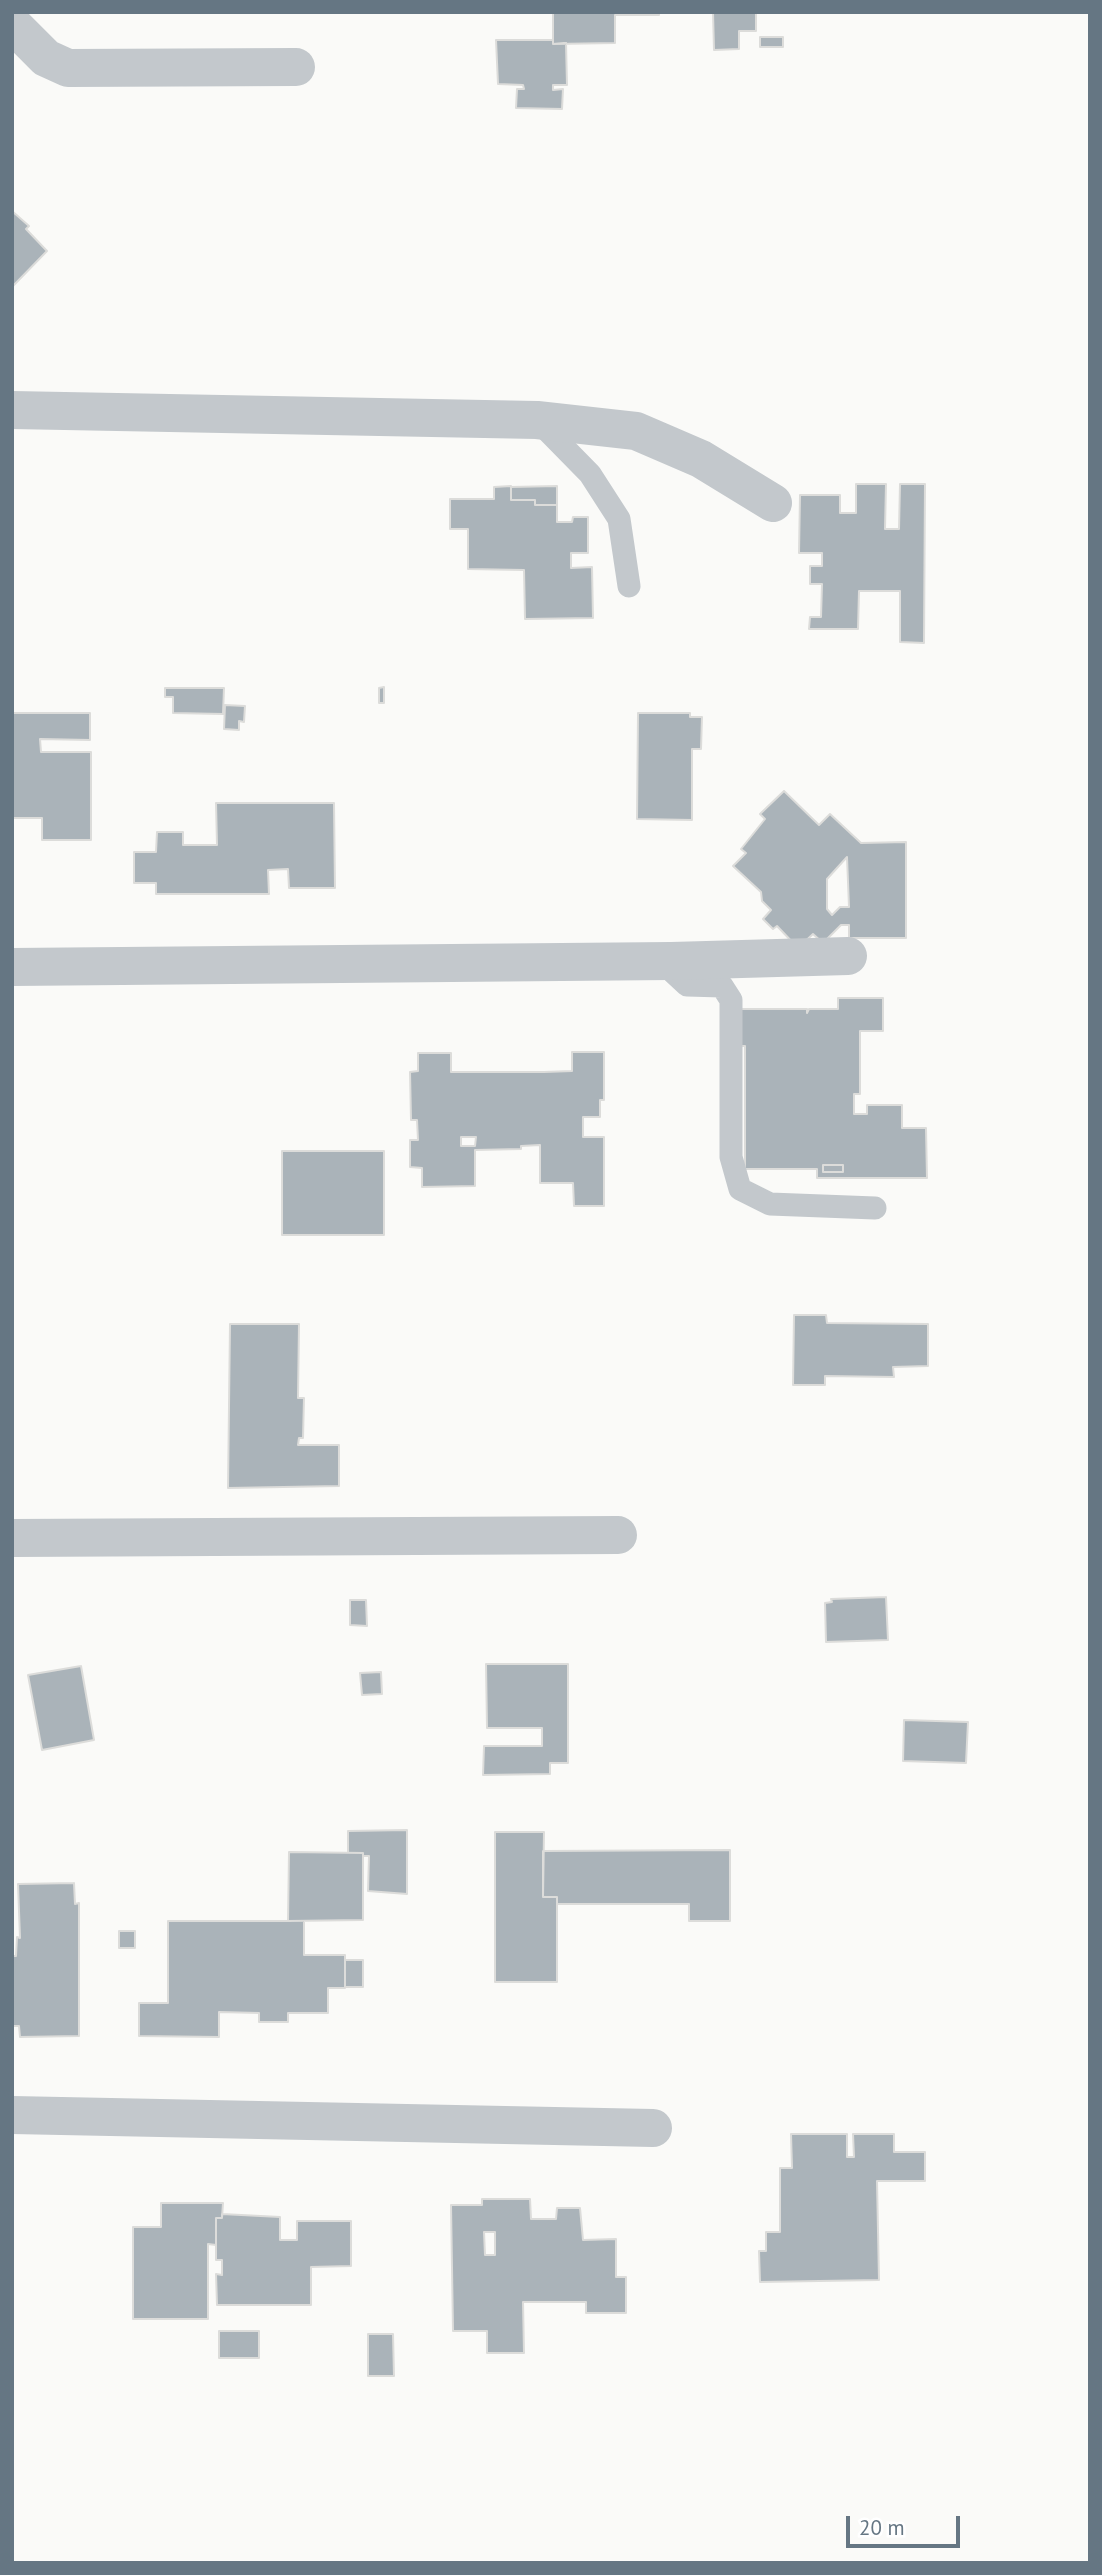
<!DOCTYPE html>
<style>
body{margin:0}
#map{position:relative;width:1102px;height:2575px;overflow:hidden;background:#fafaf8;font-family:"PT Sans",sans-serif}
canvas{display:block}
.frame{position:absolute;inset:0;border:14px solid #657683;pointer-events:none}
.scale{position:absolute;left:846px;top:2516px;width:114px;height:32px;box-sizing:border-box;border:4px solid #657683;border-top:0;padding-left:9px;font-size:21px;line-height:24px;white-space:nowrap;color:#657683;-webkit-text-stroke:5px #fff;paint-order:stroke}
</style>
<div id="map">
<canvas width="1102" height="2575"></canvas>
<div class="frame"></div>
<div class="scale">20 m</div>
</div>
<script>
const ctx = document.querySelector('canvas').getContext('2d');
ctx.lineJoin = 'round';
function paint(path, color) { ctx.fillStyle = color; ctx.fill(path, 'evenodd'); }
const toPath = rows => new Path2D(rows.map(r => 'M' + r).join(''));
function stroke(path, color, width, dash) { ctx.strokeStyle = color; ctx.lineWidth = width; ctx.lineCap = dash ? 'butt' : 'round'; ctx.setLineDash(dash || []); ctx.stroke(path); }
const building = toPath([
 [553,12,659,12,659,15,615,15,615,43,553,44,553,12],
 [713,12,756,12,756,31,739,31,739,49,714,50,713,12],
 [760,37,783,37,783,47,760,47,760,37],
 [496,40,553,40,553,44,566,43,567,85,553,85,553,90,563,89,562,109,516,108,517,89,524,89,523,85,498,84,496,40],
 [12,211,29,226,26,229,47,251,12,287,12,211],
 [856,484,886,484,885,529,899,529,900,484,925,484,924,643,900,642,900,591,859,591,858,629,809,629,810,617,821,617,822,584,810,584,810,566,822,566,822,553,799,553,800,495,840,495,840,513,856,513,856,484],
 [511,486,511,500,535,500,535,505,557,505,557,522,572,522,573,517,588,517,588,553,571,553,571,568,592,567,593,618,525,619,524,570,468,569,468,529,450,529,450,499,494,499,494,487,511,486],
 [557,486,557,505,535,505,535,500,511,500,511,487,557,486],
 [384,687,384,703,379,703,379,688,384,687],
 [165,688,224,688,223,714,173,713,173,697,165,697,165,688],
 [225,705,245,706,244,722,239,721,239,730,224,729,225,705],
 [12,713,90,713,90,740,40,739,41,752,91,752,91,840,42,840,42,818,12,818,12,713],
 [638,713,690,713,690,717,702,717,701,749,692,749,692,820,637,819,638,713],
 [784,791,819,825,830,814,861,843,906,842,906,938,849,938,849,925,841,925,823,943,813,934,798,948,777,926,773,929,763,919,771,910,762,901,761,892,733,866,746,853,741,849,765,819,760,814,784,791],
 [847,857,849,907,840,907,832,915,827,909,827,879,847,857],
 [216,803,334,803,335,888,289,888,288,869,268,870,269,894,156,894,156,883,134,883,134,852,156,852,157,832,183,832,183,845,217,845,216,803],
 [838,998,883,998,883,1031,860,1031,860,1094,854,1094,854,1114,867,1114,867,1105,902,1105,902,1128,926,1128,927,1178,817,1178,817,1169,745,1169,745,1046,741,1046,741,1009,807,1009,807,1013,809,1009,838,1009,838,998],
 [823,1165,843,1165,843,1172,823,1172,823,1165],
 [572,1052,604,1052,604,1100,600,1100,600,1117,583,1117,583,1137,604,1137,604,1206,574,1206,573,1183,540,1183,540,1145,521,1146,521,1149,475,1150,475,1186,422,1187,422,1168,410,1167,410,1140,418,1140,417,1120,411,1120,410,1072,418,1071,418,1053,451,1053,451,1072,544,1072,572,1071,572,1052],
 [461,1137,476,1137,475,1146,461,1146,461,1137],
 [282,1151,384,1151,384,1235,282,1235,282,1151],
 [823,1165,843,1165,843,1172,823,1172,823,1165],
 [794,1315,826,1315,827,1323,928,1324,928,1366,893,1367,894,1377,825,1376,825,1385,793,1385,794,1315],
 [230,1324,299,1324,298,1398,304,1398,303,1438,299,1438,298,1445,339,1445,339,1486,228,1488,230,1324],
 [886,1597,888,1640,826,1642,825,1603,832,1602,831,1599,886,1597],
 [350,1600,366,1600,367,1626,350,1625,350,1600],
 [486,1664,568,1664,568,1763,550,1763,550,1774,483,1775,484,1746,542,1746,542,1728,487,1728,486,1664],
 [81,1666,94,1740,42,1750,28,1675,81,1666],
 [381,1672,382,1694,362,1695,360,1673,381,1672],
 [904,1720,968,1722,966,1763,903,1761,904,1720],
 [407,1830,407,1894,368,1891,369,1856,363,1856,363,1853,348,1853,348,1831,407,1830],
 [495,1832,544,1832,543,1897,557,1897,557,1982,495,1982,495,1832],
 [730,1850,730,1921,689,1921,689,1904,557,1904,557,1897,543,1897,543,1851,730,1850],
 [289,1852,363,1853,363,1920,288,1921,289,1852],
 [74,1883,75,1904,79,1903,79,2036,20,2037,19,2026,12,2026,12,1956,16,1956,17,1937,20,1938,18,1884,74,1883],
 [168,1921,304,1921,304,1955,345,1955,345,1988,328,1988,328,2013,288,2013,288,2022,259,2022,259,2013,219,2012,219,2037,139,2036,139,2003,168,2003,168,1921],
 [119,1931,135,1931,135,1948,119,1948,119,1931],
 [345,1960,363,1960,363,1987,345,1987,345,1960],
 [791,2134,847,2134,847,2157,854,2157,853,2134,894,2134,894,2152,925,2152,925,2181,877,2181,879,2280,760,2282,759,2251,766,2251,766,2232,780,2232,780,2168,792,2168,791,2134],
 [482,2199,530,2199,531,2219,556,2219,557,2208,580,2208,583,2240,616,2239,616,2277,626,2277,626,2313,586,2313,586,2302,523,2302,524,2353,487,2353,487,2331,453,2331,451,2205,482,2205,482,2199],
 [484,2232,495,2232,495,2255,485,2255,484,2232],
 [161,2203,223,2203,222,2218,216,2218,216,2245,208,2244,208,2319,133,2319,133,2227,161,2227,161,2203],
 [222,2214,280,2217,280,2240,297,2240,297,2221,351,2221,351,2266,311,2267,311,2305,217,2305,216,2274,222,2275,222,2260,216,2260,216,2218,222,2218,222,2214],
 [219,2331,259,2331,259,2358,219,2358,219,2331],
 [368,2334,393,2334,394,2376,368,2376,368,2334]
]);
paint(building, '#aab3b9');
stroke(building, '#dcdcda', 2);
stroke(toPath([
 [537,420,590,474,619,519,629,586],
 [671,961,673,972,687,985,722,986,731,1000,731,1157,740,1189,770,1204,875,1208]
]), '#c3c8cc', 23);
stroke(toPath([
 [12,24,46,58,68,68,296,67],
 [12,410,537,420,636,431,701,459,773,503],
 [12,967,671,961,848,956],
 [12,1538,618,1535],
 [12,2115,653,2128]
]), '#c3c8cc', 38);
</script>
